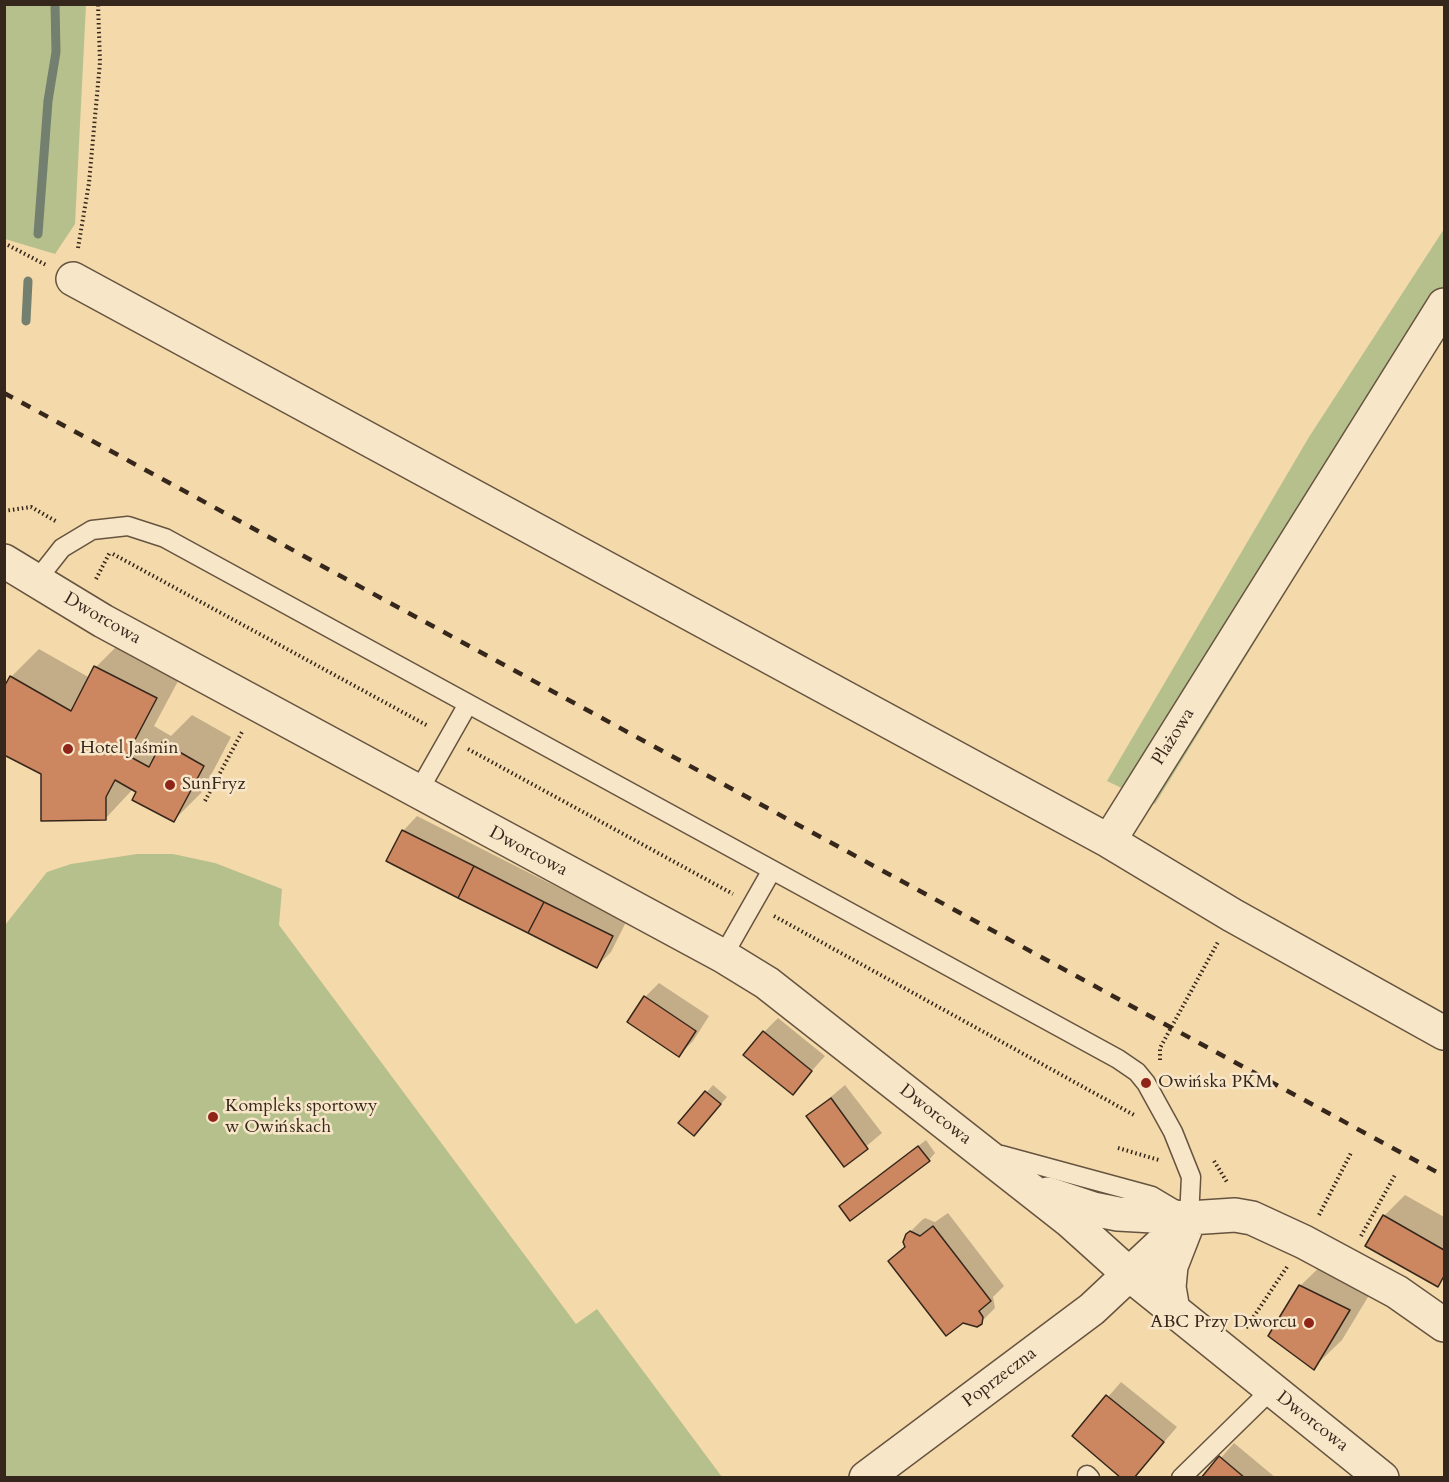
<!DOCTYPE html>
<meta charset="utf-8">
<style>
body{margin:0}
#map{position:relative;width:1449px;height:1482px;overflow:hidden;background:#f4d9aa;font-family:Cardo,serif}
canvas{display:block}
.frame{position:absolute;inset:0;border:6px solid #36271c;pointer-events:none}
</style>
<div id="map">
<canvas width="1449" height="1482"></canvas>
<div class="frame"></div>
</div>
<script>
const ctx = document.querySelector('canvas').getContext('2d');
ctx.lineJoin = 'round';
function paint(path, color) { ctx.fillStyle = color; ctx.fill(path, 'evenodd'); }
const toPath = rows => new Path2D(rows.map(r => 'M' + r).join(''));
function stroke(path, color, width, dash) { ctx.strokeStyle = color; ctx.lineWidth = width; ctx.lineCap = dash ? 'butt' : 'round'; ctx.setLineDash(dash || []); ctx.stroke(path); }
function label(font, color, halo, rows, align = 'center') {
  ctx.font = font + ' Cardo,serif'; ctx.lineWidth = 5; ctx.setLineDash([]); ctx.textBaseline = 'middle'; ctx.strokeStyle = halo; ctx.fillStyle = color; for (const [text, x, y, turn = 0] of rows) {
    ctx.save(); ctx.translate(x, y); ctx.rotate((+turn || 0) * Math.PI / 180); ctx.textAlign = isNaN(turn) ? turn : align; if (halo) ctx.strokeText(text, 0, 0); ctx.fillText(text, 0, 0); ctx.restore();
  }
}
paint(toPath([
 [4,5,86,5,75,224,55,254,5,239],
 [1444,229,1444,335,1155,804,1107,781,1309,437],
 [137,854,173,854,215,863,282,889,279,925,576,1324,597,1309,722,1477,5,1477,5,925,47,872,71,864]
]), '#b6c08c');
paint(toPath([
 [124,639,184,670,154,726,171,736,192,715,231,737,202,792,173,821,133,789,105,819,42,773,11,677,39,649,90,678,96,667],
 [417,816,626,922,611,952,597,966,388,860,403,831],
 [659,983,709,1016,693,1041,679,1055,645,997],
 [778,1018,825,1056,792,1093,764,1032],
 [713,1085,727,1097,700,1128,680,1123],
 [845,1085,882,1133,844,1165,808,1116],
 [926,1140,935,1153,929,1160,848,1200],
 [1405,1195,1444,1217,1444,1278,1438,1285,1384,1216],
 [948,1213,1004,1286,993,1297,995,1308,981,1322,890,1261,906,1245,907,1235,922,1220,925,1218,935,1222],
 [1329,1258,1377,1282,1342,1340,1313,1368,1295,1356,1293,1351,1300,1286],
 [1121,1382,1177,1427,1133,1478,1074,1436],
 [1234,1443,1276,1478,1203,1478]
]), '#0003');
stroke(toPath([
 [38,234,48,101,56,52,55,4],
 [26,321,28,281]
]), '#737f6f', 9);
const building = toPath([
 [94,666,157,698,127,755,149,767,162,742,204,766,174,822,132,800,136,792,115,780,106,797,106,820,41,821,41,774,4,755,4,687,10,676,71,711,94,666],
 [402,830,474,866,458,898,386,861,402,830],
 [474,866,544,902,528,933,458,898,474,866],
 [544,902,613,936,597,968,528,933,544,902],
 [644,996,696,1031,679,1057,627,1022,644,996],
 [763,1031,812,1071,793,1095,743,1055,763,1031],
 [705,1091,721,1104,694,1136,678,1123,705,1091],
 [831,1098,868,1149,844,1167,806,1116,831,1098],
 [918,1146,930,1161,850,1221,839,1206,918,1146],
 [1383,1215,1444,1250,1444,1276,1438,1287,1365,1246,1383,1215],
 [933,1226,991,1301,979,1311,983,1317,982,1324,977,1327,963,1323,946,1336,888,1261,905,1247,903,1242,906,1234,910,1231,920,1236,933,1226],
 [1299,1285,1350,1310,1314,1370,1268,1336,1299,1285],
 [1106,1395,1164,1442,1134,1478,1121,1478,1072,1436,1106,1395],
 [1219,1456,1245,1478,1201,1478,1219,1456]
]);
paint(building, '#cc8760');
stroke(building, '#36271c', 1.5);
const lane = toPath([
 [36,581,62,548,92,530,128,526,165,538,1118,1059,1137,1072,1146,1083,1173,1132,1191,1177,1189,1218,1152,1196,1001,1155],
 [418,792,468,704],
 [723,956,772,870],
 [1087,1475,1090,1478],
 [1181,1478,1271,1390]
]);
const street = toPath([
 [73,279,1109,841,1232,915,1444,1033],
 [4,561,103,621,723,956,767,983,1070,1221,1130,1275,1382,1478],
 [1109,841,1444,305],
 [1048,1194,1093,1209,1118,1214,1189,1218,1235,1215,1252,1218,1304,1242,1397,1292,1444,1325],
 [1173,1310,1169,1287,1171,1266,1187,1225],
 [866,1478,1092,1309,1189,1218]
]);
stroke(lane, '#665440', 21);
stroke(street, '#665440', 36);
stroke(toPath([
 [4,243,46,265],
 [78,248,89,183,100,62,98,4],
 [4,511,31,507,57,522],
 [113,554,428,726],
 [96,579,110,552],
 [468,749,733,894],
 [205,801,242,732],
 [774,916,1134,1115],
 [1160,1060,1160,1048,1218,942],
 [1118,1148,1159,1160],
 [1214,1161,1227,1182],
 [1319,1215,1352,1151],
 [1361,1236,1395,1175],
 [1246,1328,1287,1267]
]), '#36271c', 4, [1.5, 3]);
stroke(lane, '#f8e6c8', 18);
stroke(street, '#f8e6c8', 33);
stroke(toPath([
 [4,393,1444,1176]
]), '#36271c', 4.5, [10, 10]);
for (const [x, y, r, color] of [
 [68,749,6,"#8f2418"],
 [170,785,6,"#8f2418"],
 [1146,1083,6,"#8f2418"],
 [213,1117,6,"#8f2418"],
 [1309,1323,6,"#8f2418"]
]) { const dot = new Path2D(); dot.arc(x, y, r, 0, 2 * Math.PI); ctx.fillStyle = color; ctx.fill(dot); stroke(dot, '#f8e6c8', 2); }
label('18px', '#36271c', '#f8e6c8', [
 ["Dworcowa",102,619,30],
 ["Plażowa",1174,737,-58],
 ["Dworcowa",528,852,28],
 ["Dworcowa",935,1115,38],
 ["Poprzeczna",1000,1378,-37],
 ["Dworcowa",1312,1422,38]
]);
label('18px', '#36271c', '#f8e6c8', [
 ["Hotel Jaśmin",80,749],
 ["SunFryz",182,785],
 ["Owińska PKM",1158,1083],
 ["Kompleks sportowy",225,1107],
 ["w Owińskach",225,1128],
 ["ABC Przy Dworcu",1297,1323,"right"]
], 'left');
</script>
